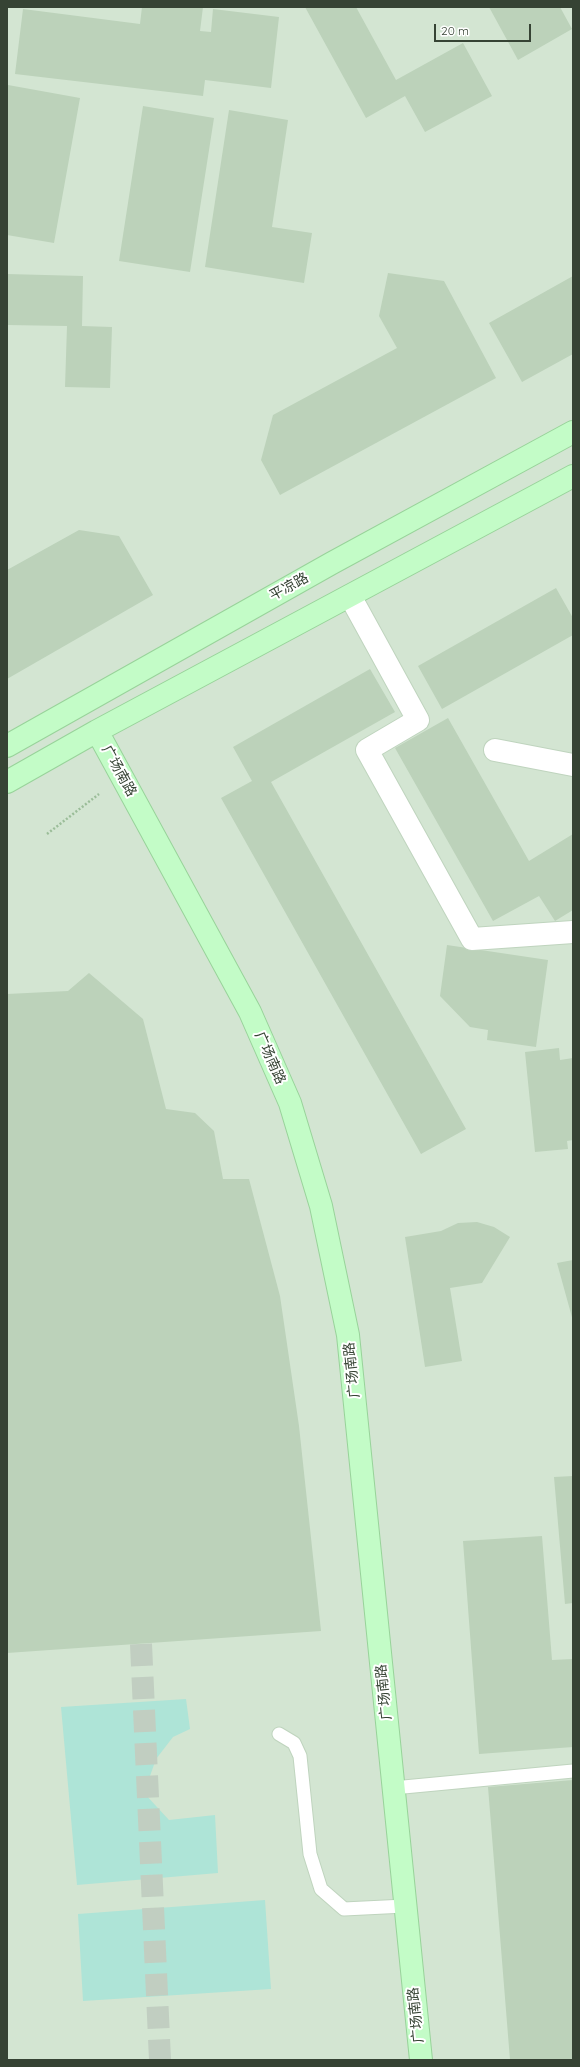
<!DOCTYPE html>
<meta charset="utf-8">
<style>
body{margin:0}
#map{position:relative;width:580px;height:2067px;overflow:hidden;background:#e4f1e4;font-family:Quicksand,sans-serif}
canvas{display:block}
.frame{position:absolute;inset:0;border:8px solid #364334;pointer-events:none}
.scale{position:absolute;left:434px;top:24px;width:97px;height:18px;box-sizing:border-box;border:2px solid #364334;border-top:0;padding-left:5px;font-size:12px;line-height:14px;white-space:nowrap;color:#364334;-webkit-text-stroke:3px #fff;paint-order:stroke}
</style>
<div id="map">
<canvas width="580" height="2067"></canvas>
<div class="frame"></div>
<div class="scale">20 m</div>
</div>
<script>
const ctx = document.querySelector('canvas').getContext('2d');
ctx.lineJoin = 'round';
function paint(path, color) { ctx.fillStyle = color; ctx.fill(path, 'evenodd'); }
const toPath = rows => new Path2D(rows.map(r => 'M' + r).join(''));
function stroke(path, color, width, dash) { ctx.strokeStyle = color; ctx.lineWidth = width; ctx.lineCap = dash ? 'butt' : 'round'; ctx.setLineDash(dash || []); ctx.stroke(path); }
function label(font, color, halo, rows, align = 'center') {
  ctx.font = font + ' Quicksand,"Noto Sans SC",sans-serif'; ctx.lineWidth = 4; ctx.setLineDash([]); ctx.textBaseline = 'middle'; ctx.strokeStyle = halo; ctx.fillStyle = color; for (const [text, x, y, turn = 0] of rows) {
    ctx.save(); ctx.translate(x, y); ctx.rotate((+turn || 0) * Math.PI / 180); ctx.textAlign = isNaN(turn) ? turn : align; if (halo) ctx.strokeText(text, 0, 0); ctx.fillText(text, 0, 0); ctx.restore();
  }
}
paint(toPath([
 [7,7,573,7,573,2060,7,2060]
]), '#d3e5d2');
paint(toPath([
 [186,1699,190,1729,173,1737,156,1759,144,1793,169,1820,215,1815,218,1873,77,1885,61,1707],
 [265,1900,271,1989,83,2001,78,1914]
]), '#aee4d7');
paint(toPath([
 [142,7,203,7,200,31,211,32,213,9,279,17,271,88,205,80,203,96,15,74,23,9,140,24],
 [305,7,356,7,396,80,463,43,492,96,425,132,405,96,366,118],
 [489,7,560,7,572,29,518,60],
 [8,85,80,98,54,243,7,235],
 [143,106,214,118,190,272,119,261],
 [229,110,288,120,272,227,312,233,304,283,205,267],
 [388,273,444,281,496,378,280,495,261,460,273,415,397,348,379,316],
 [7,274,83,276,82,326,112,327,110,388,65,387,67,326,7,325],
 [573,276,573,354,522,382,489,323],
 [79,530,119,536,153,595,7,679,7,570],
 [556,588,573,618,573,635,442,709,418,666],
 [370,669,395,712,271,782,466,1129,421,1154,221,798,252,781,233,747],
 [448,718,529,861,573,834,573,910,555,921,539,896,493,921,395,748],
 [447,945,548,960,536,1047,487,1040,488,1030,470,1027,440,996],
 [89,973,143,1019,166,1109,195,1113,214,1131,223,1179,249,1179,280,1296,299,1426,321,1631,7,1653,7,994,68,991],
 [559,1048,560,1060,573,1058,573,1140,567,1141,568,1149,535,1152,525,1052],
 [477,1222,494,1227,510,1237,482,1283,450,1288,462,1361,425,1367,405,1237,441,1231,458,1223],
 [573,1260,573,1321,557,1263],
 [573,1476,573,1603,565,1604,554,1477],
 [542,1536,552,1660,573,1659,573,1747,479,1754,463,1541],
 [573,1780,573,2060,510,2060,488,1787]
]), '#bcd2ba');
stroke(toPath([
 [141,1644,160,2060]
]), '#c1cec1', 22, [22, 11]);
const lane = toPath([
 [279,1734,294,1743,300,1756,310,1854,321,1889,344,1909,405,1906],
 [393,1788,573,1771]
]);
const street = toPath([
 [350,596,418,720,367,750,472,939,573,932],
 [495,750,573,765]
]);
const secondary = toPath([
 [97,731,250,1012,290,1103,321,1206,348,1335,421,2060],
 [7,746,332,563,573,432],
 [7,782,97,731,573,476]
]);
stroke(lane, '#bfd4be', 15);
stroke(street, '#bfd4be', 24);
stroke(secondary, '#98d39a', 24);
stroke(toPath([
 [47,834,99,794]
]), '#9bbd99', 2.5, [2, 2]);
stroke(lane, '#fff', 13);
stroke(street, '#fff', 22);
stroke(secondary, '#c3fcc7', 22);
label('14px', '#364334', '#fff', [
 ["平凉路",289,587,-29],
 ["广场南路",119,771,61],
 ["广场南路",270,1058,66],
 ["广场南路",352,1370,-96],
 ["广场南路",384,1692,-96],
 ["广场南路",416,2015,-96]
]);
</script>
